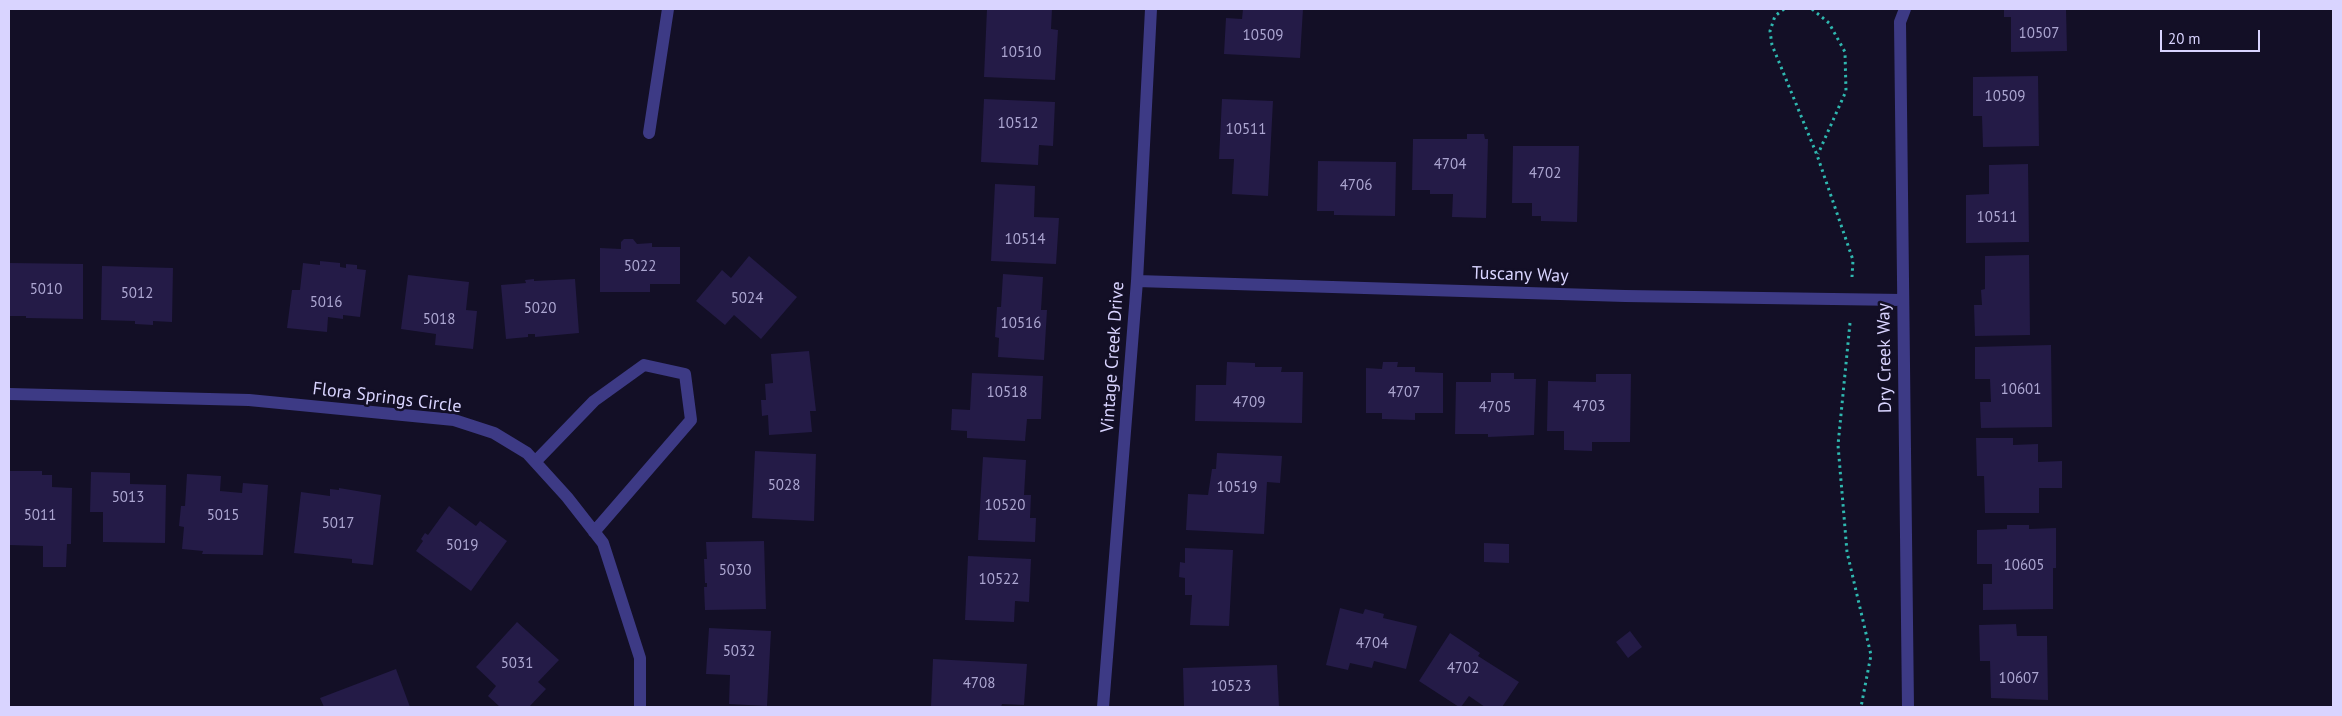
<!DOCTYPE html>
<style>
body{margin:0}
#map{position:relative;width:2342px;height:716px;overflow:hidden;background:#130f26;font-family:"PT Sans",sans-serif}
canvas{display:block}
.frame{position:absolute;inset:0;border:10px solid #d9d4ff;pointer-events:none}
.scale{position:absolute;left:2160px;top:30px;width:100px;height:22px;box-sizing:border-box;border:2px solid #d9d4ff;border-top:0;padding-left:6px;font-size:15px;line-height:18px;white-space:nowrap;color:#d9d4ff;-webkit-text-stroke:4px #130f26;paint-order:stroke}
</style>
<div id="map">
<canvas width="2342" height="716"></canvas>
<div class="frame"></div>
<div class="scale">20 m</div>
</div>
<script>
const ctx = document.querySelector('canvas').getContext('2d');
ctx.lineJoin = 'round';
function paint(path, color) { ctx.fillStyle = color; ctx.fill(path, 'evenodd'); }
const toPath = rows => new Path2D(rows.map(r => 'M' + r).join(''));
function stroke(path, color, width, dash) { ctx.strokeStyle = color; ctx.lineWidth = width; ctx.lineCap = dash ? 'butt' : 'round'; ctx.setLineDash(dash || []); ctx.stroke(path); }
function label(font, color, halo, rows, align = 'center') {
  ctx.font = font + ' "PT Sans",sans-serif'; ctx.lineWidth = 5; ctx.setLineDash([]); ctx.textBaseline = 'middle'; ctx.strokeStyle = halo; ctx.fillStyle = color; for (const [text, x, y, turn = 0] of rows) {
    ctx.save(); ctx.translate(x, y); ctx.rotate((+turn || 0) * Math.PI / 180); ctx.textAlign = isNaN(turn) ? turn : align; if (halo) ctx.strokeText(text, 0, 0); ctx.fillText(text, 0, 0); ctx.restore();
  }
}
paint(toPath([
 [987,9,1052,9,1051,29,1058,30,1055,80,984,77],
 [1243,9,1303,9,1300,58,1224,54,1226,18,1242,19],
 [2004,9,2066,9,2067,51,2011,52,2011,17,2004,17],
 [2038,76,2039,146,1983,147,1982,116,1973,116,1973,77],
 [984,99,1055,102,1053,146,1039,145,1038,165,981,162],
 [1222,99,1273,101,1268,196,1232,194,1234,159,1219,159],
 [1467,134,1484,134,1485,139,1488,139,1486,218,1452,217,1453,194,1430,194,1430,190,1412,190,1413,139,1467,139],
 [1513,146,1579,146,1577,222,1541,221,1541,216,1532,216,1532,203,1512,203],
 [1318,161,1396,162,1395,216,1334,215,1334,211,1317,211],
 [2028,164,2029,242,1966,243,1966,195,1989,194,1989,165],
 [995,184,1035,186,1034,217,1059,218,1056,264,991,261],
 [624,239,633,239,637,244,652,243,652,247,680,247,680,284,650,284,650,292,600,292,600,248,621,249,621,242],
 [2029,255,2030,335,1975,336,1974,305,1982,305,1981,290,1985,289,1985,256],
 [749,256,797,297,761,339,734,315,725,325,696,301,722,270,731,278],
 [320,261,340,263,340,267,346,268,346,264,357,265,357,269,366,270,360,317,343,315,343,319,328,317,327,332,287,328,292,290,300,290,303,263,320,265],
 [10,263,83,264,83,319,26,318,26,316,10,316],
 [102,266,173,268,172,322,153,321,153,325,135,324,135,321,101,320],
 [1003,274,1043,277,1041,310,1047,310,1044,360,998,357,999,338,995,337,997,307,1001,307],
 [408,275,469,282,466,310,477,311,473,349,435,345,436,334,401,329],
 [534,279,534,281,575,279,579,333,535,337,535,334,528,334,528,337,506,339,501,285,526,283,525,280],
 [2051,345,2052,427,1981,428,1980,402,1991,402,1990,379,1975,379,1975,347],
 [809,351,816,411,810,411,812,432,769,435,768,415,762,416,761,400,766,400,765,384,773,383,771,354],
 [1227,362,1255,363,1255,367,1282,367,1281,372,1303,372,1302,423,1195,421,1196,385,1226,385],
 [1383,362,1398,362,1397,367,1415,367,1415,372,1443,373,1443,413,1415,413,1415,420,1382,419,1382,413,1366,413,1366,368,1382,369],
 [972,373,1043,376,1041,419,1027,419,1025,441,967,438,967,431,951,430,952,409,970,410],
 [1491,373,1514,373,1514,379,1536,379,1534,435,1488,437,1488,434,1455,434,1456,382,1491,382],
 [1596,374,1631,374,1630,442,1592,442,1592,451,1564,450,1564,431,1547,431,1548,381,1596,382],
 [1976,438,2013,438,2013,445,2038,444,2038,462,2062,461,2062,488,2039,488,2039,513,1985,513,1984,476,1977,476],
 [755,451,816,454,814,521,752,518],
 [1217,453,1282,456,1280,483,1267,482,1264,534,1186,530,1188,494,1208,495,1212,469,1216,469],
 [983,457,1026,460,1024,495,1031,495,1030,518,1036,518,1035,542,978,540],
 [9,471,42,471,42,475,52,475,52,487,72,488,71,544,67,544,66,567,43,567,43,546,9,545],
 [91,472,130,473,130,484,166,485,165,543,103,542,103,512,90,512],
 [187,474,221,476,220,491,242,493,243,483,268,485,263,555,202,554,203,551,182,549,184,527,179,526,181,506,185,506],
 [339,488,381,495,373,565,352,563,352,559,294,553,301,492,330,496,330,489,339,490],
 [449,506,476,526,480,521,507,541,471,591,416,551,423,541,421,539,425,533,428,535],
 [2007,525,2029,525,2029,529,2056,528,2056,568,2053,568,2053,609,1983,610,1983,584,1992,584,1992,564,1977,564,1977,530,2007,529],
 [764,541,766,609,705,610,704,587,707,587,707,583,705,583,704,559,707,559,706,542],
 [1484,543,1509,544,1509,563,1484,562],
 [1185,548,1233,550,1229,626,1190,625,1192,595,1185,595,1185,578,1179,577,1180,562,1185,563],
 [968,556,1031,559,1029,602,1015,601,1014,622,965,620],
 [1340,608,1363,614,1365,609,1384,614,1383,618,1417,626,1406,669,1374,661,1372,668,1350,663,1348,670,1326,665],
 [517,622,559,660,538,682,546,689,529,707,500,707,488,696,496,686,476,667],
 [2016,624,2017,636,2047,636,2048,700,1991,698,1990,661,1980,661,1979,625],
 [709,628,771,631,767,706,729,704,730,675,706,674],
 [1630,631,1642,647,1628,658,1616,642],
 [1450,633,1480,653,1478,656,1519,682,1502,707,1485,707,1469,696,1461,707,1459,707,1419,681],
 [933,659,1027,664,1024,705,1002,704,1001,707,931,707],
 [1277,665,1279,707,1184,707,1183,668],
 [396,669,410,707,324,707,320,698]
]), '#241b47');
stroke(toPath([
 [1784,9,1775,16,1770,31,1772,45,1817,155,1853,260,1852,277],
 [1812,9,1829,23,1845,52,1846,91,1818,154],
 [1850,323,1838,445,1847,552,1871,655,1861,707]
]), '#2fb8b0', 3, [2.5, 4]);
stroke(toPath([
 [1905,9,1900,22,1908,707],
 [649,133,668,9],
 [1137,281,1625,296,1902,300],
 [9,394,249,400,454,420,494,433,527,453,567,497,603,543,640,658,640,707],
 [535,462,594,401,644,365,685,374,691,420,594,532],
 [1103,707,1137,281,1151,9]
]), '#3d3a85', 12);
label('15px', '#aca6d1', null, [
 ["10507",2039,34],
 ["10509",1263,36],
 ["10510",1021,53],
 ["10509",2005,97],
 ["10512",1018,124],
 ["10511",1246,130],
 ["4704",1450,165],
 ["4702",1545,174],
 ["4706",1356,186],
 ["10511",1997,218],
 ["10514",1025,240],
 ["5022",640,267],
 ["5010",46,290],
 ["5012",137,294],
 ["5024",747,299],
 ["5016",326,303],
 ["5020",540,309],
 ["5018",439,320],
 ["10516",1021,324],
 ["10601",2021,390],
 ["10518",1007,393],
 ["4707",1404,393],
 ["4709",1249,403],
 ["4703",1589,407],
 ["4705",1495,408],
 ["5028",784,486],
 ["10519",1237,488],
 ["5013",128,498],
 ["10520",1005,506],
 ["5011",40,516],
 ["5015",223,516],
 ["5017",338,524],
 ["5019",462,546],
 ["10605",2024,566],
 ["5030",735,571],
 ["10522",999,580],
 ["4704",1372,644],
 ["5032",739,652],
 ["5031",517,664],
 ["4702",1463,669],
 ["10607",2019,679],
 ["4708",979,684],
 ["10523",1231,687]
]);
label('18px', '#d9d4ff', '#130f26', [
 ["Tuscany Way",1520,275,2],
 ["Vintage Creek Drive",1113,357,-86],
 ["Dry Creek Way",1885,358,-91],
 ["Flora Springs Circle",387,398,7]
]);
</script>
